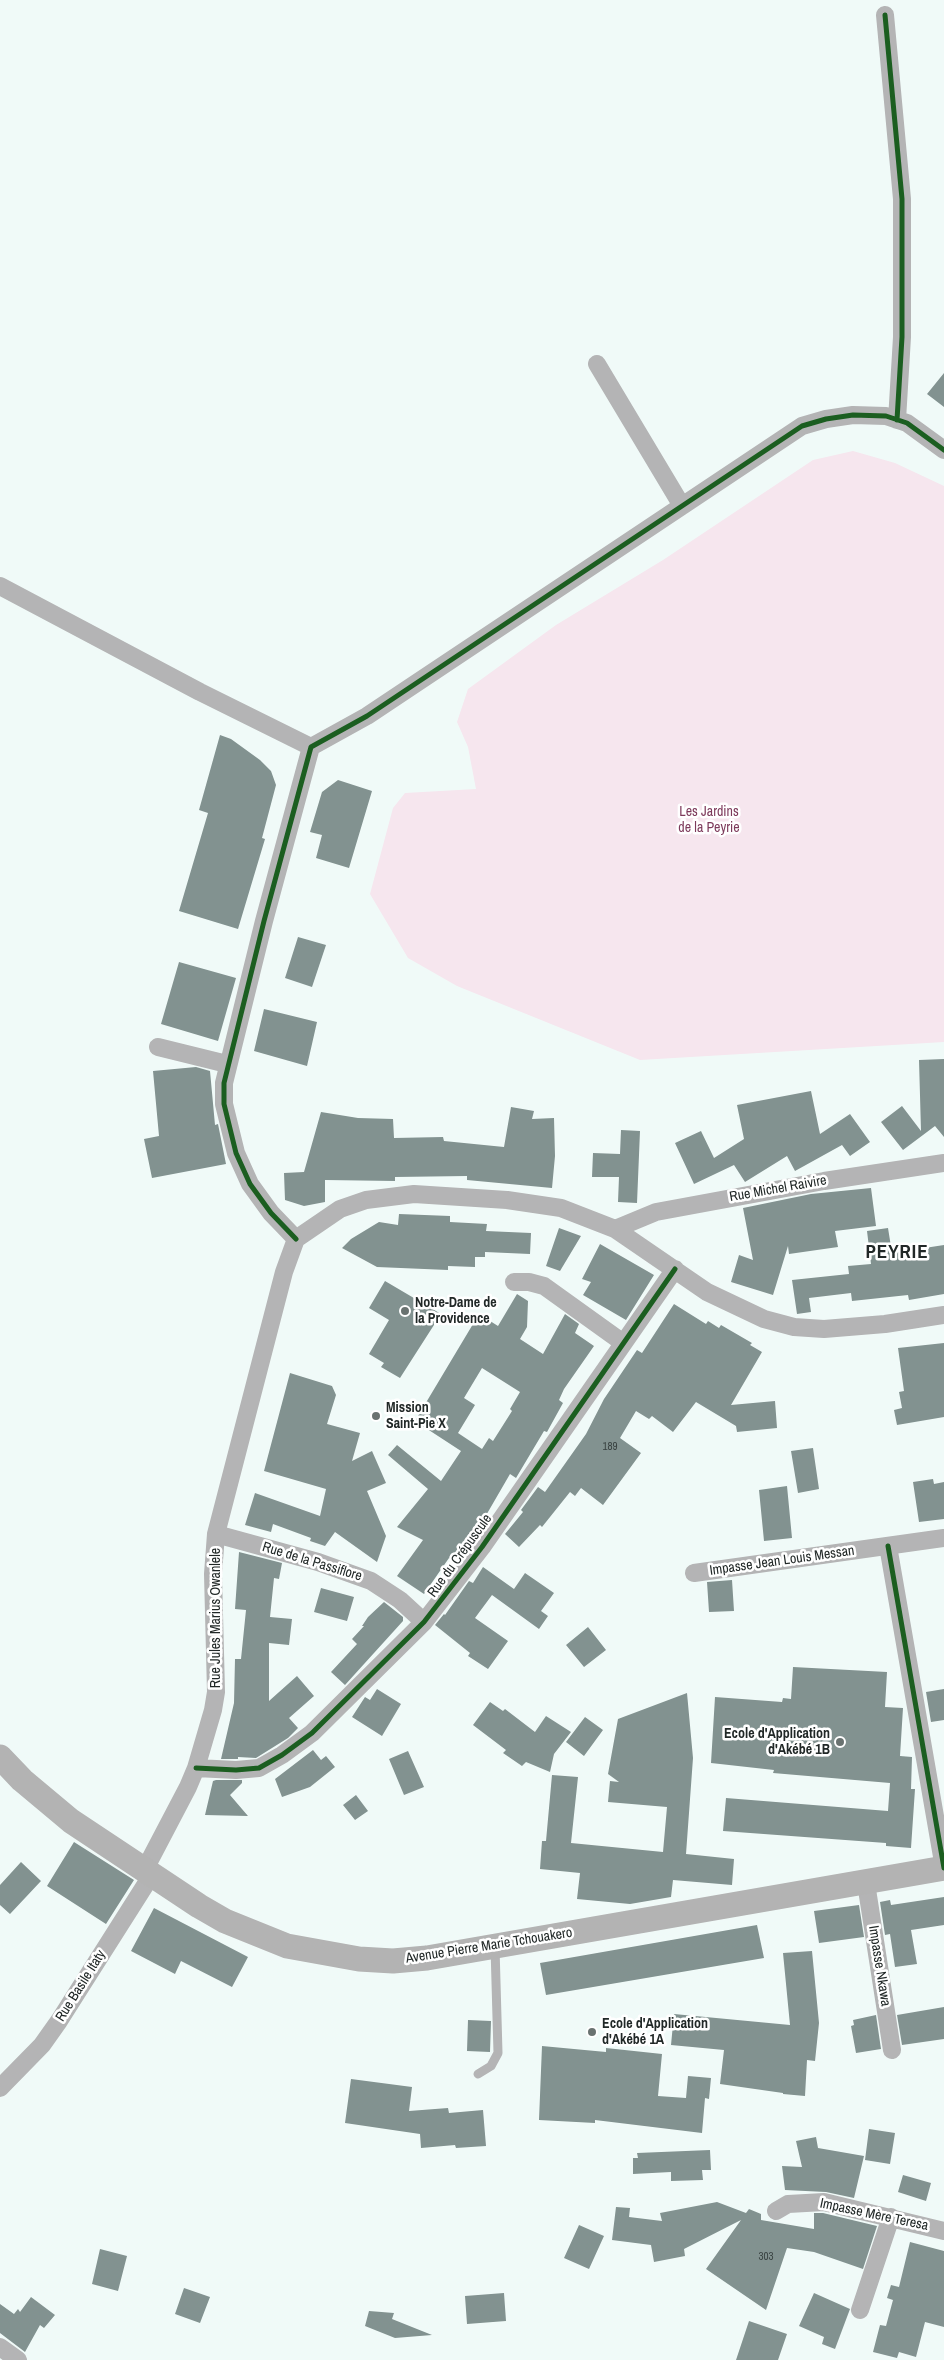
<!DOCTYPE html>
<meta charset="utf-8">
<style>
body{margin:0}
canvas{display:block;background:#f0faf8}
</style>
<canvas width="944" height="2360"></canvas>
<script>
const ctx = document.querySelector('canvas').getContext('2d');
ctx.lineJoin = 'round';
function paint(path, color) { ctx.fillStyle = color; ctx.fill(path, 'evenodd'); }
const toPath = rows => new Path2D(rows.map(r => 'M' + r).join(''));
function stroke(path, color, width, dash) { ctx.strokeStyle = color; ctx.lineWidth = width; ctx.lineCap = dash ? 'butt' : 'round'; ctx.setLineDash(dash || []); ctx.stroke(path); }
function label(font, color, halo, rows, align = 'center') {
  ctx.font = font + ' "Archivo Narrow",sans-serif'; ctx.lineWidth = 5; ctx.setLineDash([]); ctx.textBaseline = 'middle'; ctx.strokeStyle = halo; ctx.fillStyle = color; for (const [text, x, y, turn = 0] of rows) {
    ctx.save(); ctx.translate(x, y); ctx.rotate((+turn || 0) * Math.PI / 180); ctx.textAlign = isNaN(turn) ? turn : align; if (halo) ctx.strokeText(text, 0, 0); ctx.fillText(text, 0, 0); ctx.restore();
  }
}
paint(toPath([
 [853,451,895,463,944,486,944,1042,640,1060,457,986,408,958,370,894,393,808,405,793,476,789,468,747,457,722,468,689,556,625,663,560,813,460]
]), '#f6e6ee');
paint(toPath([
 [944,373,944,407,927,394],
 [220,735,231,739,260,760,271,771,276,785,262,838,265,839,238,929,179,911,208,813,199,810],
 [338,780,372,791,349,868,316,858,322,835,310,832,322,792],
 [298,937,326,945,312,987,285,978],
 [179,962,236,978,218,1041,161,1024],
 [264,1009,317,1022,307,1066,254,1051],
 [944,1059,944,1137,935,1126,903,1150,881,1122,902,1106,921,1131,919,1060],
 [196,1067,210,1071,215,1125,218,1124,226,1164,152,1178,144,1139,159,1136,153,1071],
 [811,1091,820,1134,850,1114,870,1142,850,1156,842,1145,795,1171,787,1156,745,1182,734,1165,694,1184,675,1143,701,1131,714,1158,744,1139,737,1105],
 [511,1107,534,1111,532,1119,554,1118,555,1156,552,1188,467,1180,467,1176,395,1177,395,1181,325,1180,325,1202,304,1206,285,1200,284,1173,304,1172,321,1112,358,1118,393,1119,394,1138,443,1137,444,1141,504,1147],
 [621,1130,640,1131,637,1203,618,1202,619,1177,592,1177,593,1153,620,1154],
 [871,1188,876,1226,835,1231,838,1247,789,1254,788,1246,773,1295,731,1282,739,1255,753,1260,743,1208,811,1194],
 [399,1214,450,1216,450,1222,487,1224,486,1231,531,1233,530,1254,485,1252,485,1257,475,1257,475,1267,448,1266,448,1270,377,1267,342,1248,351,1239,379,1222,398,1225],
 [559,1228,581,1236,560,1271,546,1266],
 [888,1228,892,1253,944,1245,944,1294,909,1300,908,1295,852,1301,851,1293,809,1298,811,1312,797,1314,792,1280,849,1274,848,1266,871,1264,867,1231],
 [600,1244,654,1275,626,1320,583,1295,591,1282,582,1279],
 [385,1281,441,1314,400,1378,381,1367,384,1363,369,1354,389,1320,369,1308],
 [517,1294,528,1301,527,1327,520,1339,543,1354,565,1314,579,1324,575,1333,594,1346,564,1389,559,1400,563,1403,547,1432,544,1431,516,1478,510,1474,470,1543,453,1561,449,1558,424,1594,397,1576,423,1540,397,1527,428,1489,388,1455,397,1445,441,1481,461,1451,415,1421,479,1314,498,1326],
 [482,1368,520,1392,510,1409,512,1411,493,1441,489,1438,482,1449,458,1433,475,1405,464,1398],
 [674,1304,706,1324,708,1321,719,1328,721,1325,752,1343,750,1345,762,1352,731,1405,775,1401,777,1428,737,1432,736,1426,696,1402,673,1432,652,1416,649,1419,636,1411,620,1438,641,1453,603,1505,581,1488,575,1496,570,1492,542,1527,540,1525,519,1547,505,1534,523,1512,521,1510,538,1487,545,1492,586,1434,604,1399,637,1350,642,1353],
 [944,1343,944,1417,897,1425,894,1410,902,1408,899,1392,904,1391,898,1348],
 [290,1373,332,1386,336,1395,327,1424,360,1433,352,1461,372,1451,386,1483,367,1491,386,1536,377,1562,335,1532,325,1546,310,1541,311,1538,273,1524,271,1532,245,1525,255,1493,320,1516,326,1489,264,1471],
 [813,1448,819,1489,798,1493,791,1451],
 [933,1479,934,1484,944,1482,944,1519,919,1522,913,1482],
 [787,1486,792,1538,764,1541,759,1490],
 [239,1552,282,1563,279,1579,274,1578,270,1617,292,1619,289,1645,269,1643,269,1701,297,1676,314,1696,289,1718,298,1728,288,1738,256,1758,238,1757,238,1759,221,1759,234,1703,235,1659,241,1659,246,1610,235,1609],
 [483,1567,514,1589,525,1573,554,1593,541,1611,548,1616,539,1629,492,1595,475,1618,508,1641,488,1669,468,1656,470,1653,435,1625,444,1614,445,1615,469,1581,473,1583],
 [732,1580,734,1611,709,1612,707,1582],
 [321,1588,354,1597,347,1621,314,1612],
 [384,1602,403,1617,403,1621,345,1685,331,1672,357,1644,352,1639,364,1626,362,1626,368,1617],
 [588,1627,606,1650,584,1667,566,1645],
 [793,1667,887,1672,885,1707,903,1708,900,1756,912,1757,911,1789,915,1789,911,1848,886,1846,886,1843,723,1831,726,1798,888,1811,890,1783,773,1773,774,1770,711,1763,715,1697,782,1702,783,1698,791,1699],
 [377,1689,401,1704,382,1736,352,1717,365,1697,370,1700],
 [944,1689,944,1720,931,1722,926,1692],
 [687,1693,693,1758,686,1854,734,1859,732,1885,673,1880,671,1897,630,1904,577,1899,580,1873,540,1869,542,1841,546,1841,552,1775,578,1777,571,1843,663,1852,667,1807,608,1802,610,1781,619,1782,608,1774,618,1719],
 [490,1702,503,1711,505,1709,535,1732,546,1716,571,1732,554,1754,550,1772,526,1762,522,1766,503,1753,506,1750,473,1725],
 [585,1717,603,1730,584,1756,566,1742],
 [313,1750,321,1760,326,1756,335,1767,310,1787,282,1797,275,1779],
 [408,1751,424,1787,404,1795,389,1759],
 [216,1780,242,1780,242,1783,230,1795,248,1816,205,1815,213,1781],
 [356,1795,368,1811,355,1820,343,1805],
 [74,1842,134,1880,106,1924,47,1886],
 [21,1862,41,1881,10,1914,0,1905,0,1885],
 [944,1897,944,1925,911,1930,917,1964,895,1967,890,1934,885,1935,880,1902,890,1900,891,1905],
 [859,1905,864,1937,819,1943,814,1911],
 [154,1908,248,1957,232,1987,181,1961,175,1974,131,1951],
 [757,1925,764,1958,546,1995,540,1963],
 [812,1951,819,2023,815,2061,807,2060,805,2096,783,2094,783,2093,720,2084,724,2050,671,2045,674,2014,790,2025,783,1953],
 [944,2007,944,2039,902,2045,897,2015],
 [876,2015,881,2049,856,2053,851,2026,854,2025,853,2020],
 [468,2020,491,2021,490,2052,467,2051],
 [542,2046,606,2052,606,2048,662,2054,658,2096,686,2098,688,2076,711,2078,709,2099,705,2098,702,2133,595,2120,595,2123,539,2120],
 [351,2079,412,2087,409,2111,448,2108,449,2113,483,2110,486,2146,456,2148,455,2145,421,2148,420,2134,345,2123],
 [869,2129,895,2133,890,2164,865,2160],
 [816,2137,818,2148,864,2156,854,2198,826,2192,785,2190,782,2166,802,2167,796,2141],
 [710,2150,711,2170,702,2170,703,2180,671,2181,671,2172,633,2174,633,2158,638,2158,637,2153],
 [903,2175,931,2183,926,2201,898,2192],
 [717,2202,746,2213,749,2209,761,2214,761,2220,814,2229,814,2213,823,2213,877,2226,863,2269,814,2252,787,2248,766,2310,706,2269,741,2220,684,2249,685,2256,654,2262,651,2245,612,2240,616,2207,630,2208,629,2217,662,2221,660,2213],
 [579,2225,604,2236,589,2269,564,2258],
 [910,2242,944,2251,944,2327,925,2322,916,2357,899,2352,897,2358,873,2352,880,2325,886,2326,893,2300,887,2298,891,2285,899,2287],
 [100,2249,127,2256,118,2291,92,2284],
 [184,2288,210,2297,200,2323,175,2314],
 [504,2293,506,2321,467,2324,465,2296],
 [814,2293,850,2309,835,2349,822,2344,824,2337,799,2326],
 [31,2297,55,2315,44,2328,40,2325,25,2352,0,2333,0,2304,14,2314,18,2309,20,2312],
 [369,2311,394,2313,392,2319,432,2335,395,2338,365,2326],
 [749,2321,787,2334,778,2360,736,2360]
]), '#829290');
stroke(toPath([
 [478,2074,491,2066,498,2053,495,1947]
]), '#b4b4b5', 9);
stroke(toPath([
 [885,15,902,199,902,337,897,420],
 [597,364,682,506],
 [0,586,200,692,311,747],
 [158,1047,227,1064],
 [615,1229,656,1212,824,1181,944,1163],
 [296,1239,271,1213,250,1184,236,1153,224,1104,224,1083,264,921,311,747,367,716,802,426,826,419,853,415,886,416,907,423,944,450],
 [296,1239,340,1209,366,1200,414,1194,507,1200,561,1208,615,1229,707,1292,764,1319,794,1327,824,1329,885,1324,944,1315],
 [514,1282,529,1282,544,1286,622,1342],
 [216,1534,318,1562,371,1581,400,1600,424,1622],
 [888,1546,944,1868],
 [694,1573,944,1538],
 [196,1768,236,1770,259,1768,282,1755,312,1733,424,1622,482,1547,675,1269],
 [144,1871,188,1787,196,1768,213,1710,216,1692,213,1574,216,1534,284,1272,296,1239],
 [866,1883,892,2050],
 [0,2088,42,2045,59,2021,151,1876],
 [776,2211,788,2204,824,2202,944,2231],
 [860,2310,891,2217],
 [0,2347,18,2360]
]), '#b4b4b5', 18);
stroke(toPath([
 [0,1757,22,1780,71,1821,199,1906,225,1921,287,1946,359,1959,393,1961,427,1958,944,1868]
]), '#b3b3b3', 25);
stroke(toPath([
 [885,15,902,199,902,337,897,420],
 [296,1239,271,1213,250,1184,236,1153,224,1104,224,1083,264,921,311,747,367,716,802,426,826,419,853,415,886,416,907,423,944,450],
 [888,1546,944,1868],
 [196,1768,236,1770,259,1768,282,1755,312,1733,424,1622,482,1547,675,1269]
]), '#1b5e20', 5);
for (const [x, y, r, color] of [
 [405,1311,5,"#697270"],
 [376,1416,5,"#697270"],
 [840,1742,5,"#697270"],
 [592,2032,5,"#697270"]
]) { const dot = new Path2D(); dot.arc(x, y, r, 0, 2 * Math.PI); ctx.fillStyle = color; ctx.fill(dot); stroke(dot, '#fff', 2); }
label('11px', '#394241', null, [
 ["189",610,1447],
 ["303",766,2257]
]);
label('14px', '#7d3a5b', '#fff', [
 ["Les Jardins",709,812],
 ["de la Peyrie",709,828]
]);
label('14px', '#212827', '#fff', [
 ["Rue Michel Raivire",778,1189,-10],
 ["Rue du Crépuscule",460,1556,-54],
 ["Impasse Jean Louis Messan",782,1561,-8],
 ["Rue de la Passiflore",312,1562,17],
 ["Rue Jules Marius Owanlele",216,1618,-90],
 ["Avenue Pierre Marie Tchouakero",489,1946,-9],
 ["Impasse Nkawa",879,1966,81],
 ["Rue Basile Itaty",81,1986,-58],
 ["Impasse Mère Teresa",874,2215,12]
]);
label('bold 14px', '#212827', '#fff', [
 ["Notre-Dame de",415,1303],
 ["la Providence",415,1319],
 ["Mission",386,1408],
 ["Saint-Pie X",386,1424],
 ["Ecole d'Application",830,1734,"right"],
 ["d'Akébé 1B",830,1750,"right"],
 ["Ecole d'Application",602,2024],
 ["d'Akébé 1A",602,2040]
], 'left');
ctx.letterSpacing = '1px';
label('bold 19px', '#212827', '#fff', [
 ["PEYRIE",897,1253]
]);
ctx.letterSpacing = '0px';
</script>
